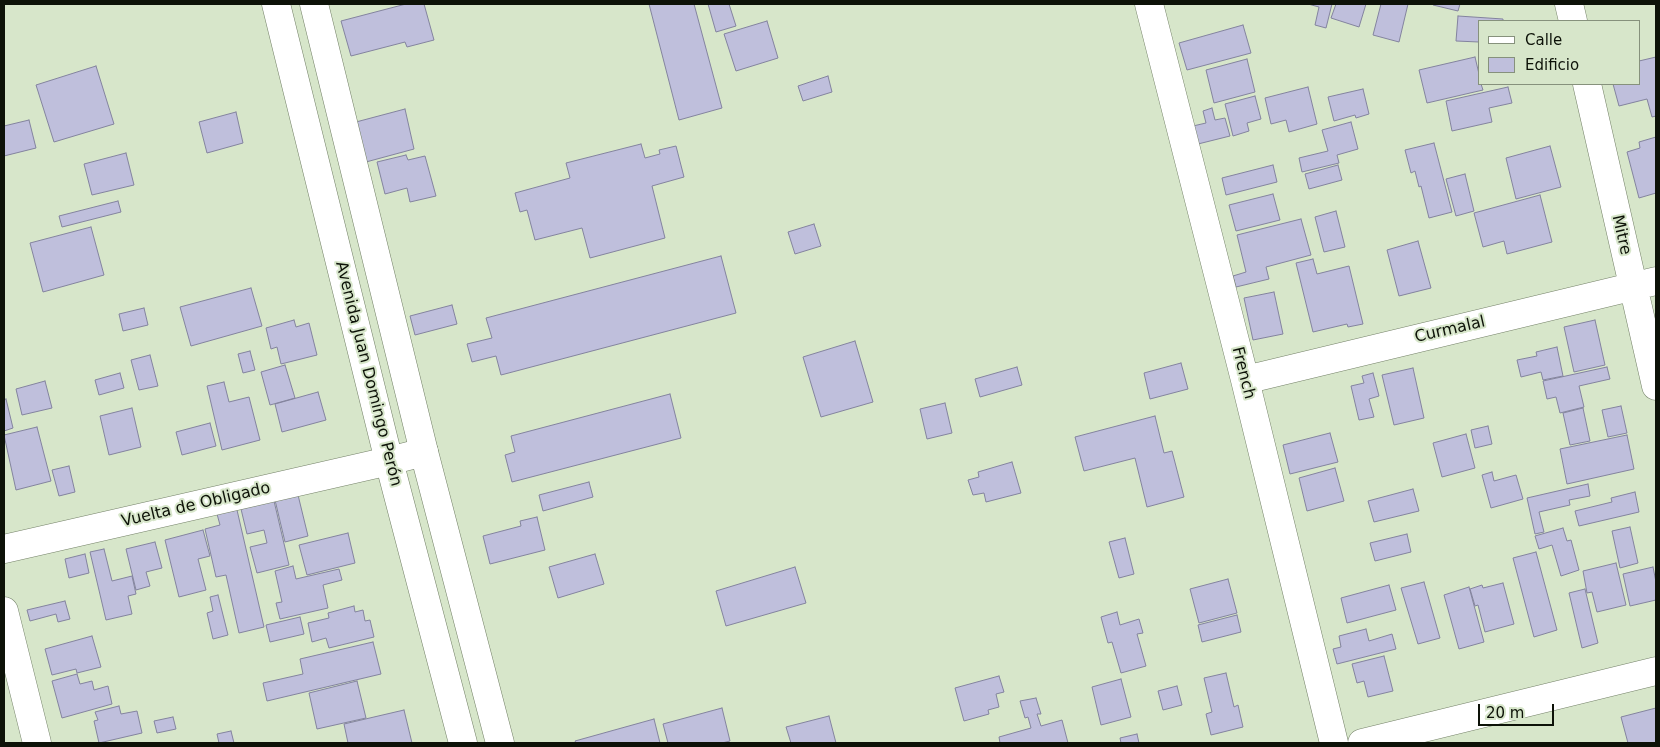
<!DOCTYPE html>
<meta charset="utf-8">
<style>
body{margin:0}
#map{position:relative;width:1660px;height:747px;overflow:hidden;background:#d7e6ca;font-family:"DejaVu Sans",sans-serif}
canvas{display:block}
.frame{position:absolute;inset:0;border:5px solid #0d1208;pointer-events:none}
.legend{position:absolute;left:1478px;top:20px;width:162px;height:65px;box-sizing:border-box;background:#d7e6ca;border:1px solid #86917c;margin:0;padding:6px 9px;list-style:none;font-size:15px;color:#0d1208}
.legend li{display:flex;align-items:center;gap:10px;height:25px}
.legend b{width:25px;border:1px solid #86917c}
.scale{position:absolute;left:1478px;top:704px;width:76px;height:22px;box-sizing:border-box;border:2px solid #0d1208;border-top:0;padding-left:6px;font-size:15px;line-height:18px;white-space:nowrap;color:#0d1208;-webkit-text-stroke:4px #d7e6ca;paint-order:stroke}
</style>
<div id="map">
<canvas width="1660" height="747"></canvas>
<div class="frame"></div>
<ul class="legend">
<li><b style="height:6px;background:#fff"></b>Calle</li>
<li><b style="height:14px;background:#bfbfdc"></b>Edificio</li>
</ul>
<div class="scale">20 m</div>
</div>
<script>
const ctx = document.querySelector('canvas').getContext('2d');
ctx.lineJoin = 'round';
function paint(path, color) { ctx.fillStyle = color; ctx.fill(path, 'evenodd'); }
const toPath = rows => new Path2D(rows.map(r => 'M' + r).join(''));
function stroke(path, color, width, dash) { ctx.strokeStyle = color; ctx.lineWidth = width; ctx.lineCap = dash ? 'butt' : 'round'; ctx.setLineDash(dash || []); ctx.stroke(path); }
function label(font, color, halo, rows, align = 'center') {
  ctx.font = font + ' "DejaVu Sans",sans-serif'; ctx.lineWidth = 4; ctx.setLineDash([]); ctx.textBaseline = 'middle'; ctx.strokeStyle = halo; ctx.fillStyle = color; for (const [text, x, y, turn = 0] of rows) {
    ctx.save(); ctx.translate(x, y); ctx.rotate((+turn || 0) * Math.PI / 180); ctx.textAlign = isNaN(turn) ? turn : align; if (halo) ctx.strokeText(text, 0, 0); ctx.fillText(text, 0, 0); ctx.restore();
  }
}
const building = toPath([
 [406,4,424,4,434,40,407,47,405,42,351,56,341,21,406,4],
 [649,4,694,4,722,108,679,120,649,4],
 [708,4,729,4,736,26,716,32,708,4],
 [1308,4,1332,4,1326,28,1315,25,1319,7,1308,4],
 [1336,4,1366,4,1359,27,1331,18,1336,4],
 [1381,4,1408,4,1399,42,1373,35,1381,4],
 [1433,4,1460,4,1458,11,1433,5,1433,4],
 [1458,16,1503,19,1503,21,1479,21,1479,42,1456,41,1458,16],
 [767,21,778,58,736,71,724,34,767,21],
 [1243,25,1251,53,1187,70,1179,43,1243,25],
 [1475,57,1479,74,1479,84,1481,84,1483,90,1427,103,1419,70,1475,57],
 [1656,57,1656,116,1652,117,1647,99,1619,106,1613,84,1639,84,1639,61,1656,57],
 [1247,59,1255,92,1214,103,1206,70,1247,59],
 [96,66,114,124,54,142,36,85,96,66],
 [828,76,832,92,803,101,798,86,828,76],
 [1308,87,1317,124,1289,132,1286,120,1271,124,1265,98,1308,87],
 [1508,87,1512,103,1489,108,1492,122,1452,131,1446,101,1508,87],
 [1363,89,1369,114,1356,118,1355,115,1334,121,1328,97,1363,89],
 [1255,96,1261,119,1247,123,1249,131,1233,136,1225,104,1255,96],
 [1212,108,1215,120,1225,118,1230,136,1198,144,1193,126,1206,123,1203,111,1212,108],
 [405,109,414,149,366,162,356,122,405,109],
 [236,112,243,143,207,153,199,122,236,112],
 [29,120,36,148,4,156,4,126,29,120],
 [1351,122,1358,149,1337,155,1339,163,1302,172,1299,158,1328,151,1322,130,1351,122],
 [1656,137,1656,193,1639,198,1627,152,1640,148,1639,142,1656,137],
 [1434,143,1452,212,1429,218,1421,186,1419,187,1415,171,1411,173,1405,150,1434,143],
 [641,144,645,158,660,154,659,150,676,146,684,177,652,186,665,238,590,258,582,228,535,240,527,210,520,212,515,193,570,178,566,163,641,144],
 [1550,146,1561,187,1516,199,1506,158,1550,146],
 [126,153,134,185,92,195,84,164,126,153],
 [406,155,408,160,425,156,436,196,410,202,407,188,385,194,377,162,406,155],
 [1273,165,1277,182,1226,195,1222,178,1273,165],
 [1338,165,1342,180,1309,189,1305,174,1338,165],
 [1465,174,1474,211,1456,216,1446,179,1465,174],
 [1273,194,1280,220,1236,231,1229,205,1273,194],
 [1540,195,1552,242,1507,254,1504,241,1483,247,1474,213,1540,195],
 [118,201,121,212,62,227,59,216,118,201],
 [1336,211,1345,247,1324,252,1315,217,1336,211],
 [1301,219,1311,255,1266,267,1269,279,1236,287,1233,276,1246,272,1237,235,1301,219],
 [814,224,821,246,795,254,788,232,814,224],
 [91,227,104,275,43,292,30,243,91,227],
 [1418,241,1431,288,1399,296,1387,250,1418,241],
 [721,256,736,313,501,375,496,356,472,362,467,344,492,338,486,318,721,256],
 [1313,259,1317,274,1349,266,1363,324,1348,327,1347,324,1313,332,1296,263,1313,259],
 [251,288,262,326,191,346,180,307,251,288],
 [1274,292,1283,334,1253,340,1244,298,1274,292],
 [452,305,457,324,415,335,410,316,452,305],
 [144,308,148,325,123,331,119,314,144,308],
 [294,320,296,327,309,323,317,355,281,364,277,347,271,349,266,328,294,320],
 [1595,320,1605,365,1574,372,1564,327,1595,320],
 [855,341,873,402,821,417,803,357,855,341],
 [1557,347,1563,376,1543,380,1541,372,1521,377,1517,360,1537,356,1536,352,1557,347],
 [250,351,255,370,243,373,238,354,250,351],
 [150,355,158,386,139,390,131,360,150,355],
 [1181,363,1188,389,1150,399,1144,373,1181,363],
 [285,365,295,398,270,405,261,372,285,365],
 [1017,367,1022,385,980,397,975,379,1017,367],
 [1607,367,1610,379,1579,386,1584,407,1560,413,1556,397,1547,399,1543,381,1607,367],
 [1413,368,1424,418,1394,425,1382,375,1413,368],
 [120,373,124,388,99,395,95,380,120,373],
 [1373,373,1379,396,1369,399,1374,417,1359,420,1351,386,1364,383,1362,376,1373,373],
 [45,381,52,408,22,415,16,389,45,381],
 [224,382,229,402,249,397,260,440,222,450,207,386,224,382],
 [318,392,326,420,282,432,275,404,318,392],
 [670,394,681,438,512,482,505,455,515,452,511,436,670,394],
 [6,399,13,428,4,431,4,400,6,399],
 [945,403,952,433,927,439,920,409,945,403],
 [1621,406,1627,433,1608,437,1602,410,1621,406],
 [132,408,141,447,109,455,100,416,132,408],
 [1583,408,1590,441,1570,445,1563,413,1583,408],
 [1155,416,1164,453,1172,451,1184,497,1147,507,1135,458,1084,471,1075,437,1155,416],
 [210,423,216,446,182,455,176,432,210,423],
 [1488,426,1492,444,1475,448,1471,430,1488,426],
 [37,427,51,481,16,490,4,435,37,427],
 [1330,433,1338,462,1290,474,1283,445,1330,433],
 [1466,434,1475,468,1442,477,1433,443,1466,434],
 [1627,435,1634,469,1567,484,1560,449,1627,435],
 [1012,462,1021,493,986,502,984,493,973,495,968,480,979,477,978,472,1012,462],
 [69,466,75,492,59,496,52,470,69,466],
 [1335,468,1344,501,1307,511,1299,478,1335,468],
 [1492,472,1494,481,1516,475,1523,499,1491,508,1482,475,1492,472],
 [589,482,593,497,543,511,539,495,589,482],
 [1588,484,1590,496,1569,500,1570,505,1539,512,1544,532,1535,534,1527,498,1588,484],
 [1413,489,1419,511,1374,522,1368,501,1413,489],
 [1635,492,1639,512,1579,526,1575,511,1612,502,1611,498,1635,492],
 [298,495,308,536,285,542,275,500,298,495],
 [274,501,289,565,257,573,250,547,267,543,264,530,247,534,241,509,274,501],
 [237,510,264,627,239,633,226,575,216,577,205,529,220,525,217,514,237,510],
 [537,517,545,550,490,564,483,536,521,526,520,521,537,517],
 [1630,527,1638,563,1620,568,1612,531,1630,527],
 [1563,528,1567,541,1571,540,1579,570,1561,576,1552,545,1539,549,1535,536,1563,528],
 [203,530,210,556,198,559,206,590,179,597,165,540,203,530],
 [348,533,355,563,307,575,299,545,348,533],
 [1407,534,1411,552,1375,561,1370,543,1407,534],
 [1125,538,1134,574,1119,578,1109,542,1125,538],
 [155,542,162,568,146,572,150,586,136,590,126,549,155,542],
 [104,549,112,581,132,576,136,594,128,596,132,614,106,620,90,552,104,549],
 [1536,552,1557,630,1534,637,1513,558,1536,552],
 [85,554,89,573,69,578,65,559,85,554],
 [595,554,604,584,558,598,549,567,595,554],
 [1616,563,1626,605,1597,612,1592,592,1587,593,1583,571,1616,563],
 [293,566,296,579,339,569,342,580,323,585,328,608,280,619,276,603,282,602,275,571,293,566],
 [795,567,806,603,726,626,716,591,795,567],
 [1653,567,1656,582,1656,600,1630,606,1623,574,1653,567],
 [1228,579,1237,613,1199,623,1190,589,1228,579],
 [1424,582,1440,638,1418,644,1401,588,1424,582],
 [1503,583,1514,624,1485,632,1478,605,1475,606,1470,589,1482,585,1483,588,1503,583],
 [1389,585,1396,610,1347,623,1341,598,1389,585],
 [1469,587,1484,642,1459,649,1444,595,1469,587],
 [1585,589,1598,643,1582,648,1569,593,1585,589],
 [218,595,228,635,213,639,207,613,213,611,210,597,218,595],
 [65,601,70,619,58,622,56,614,30,621,27,610,65,601],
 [354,606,355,612,363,610,365,621,370,620,374,637,329,648,326,638,312,642,308,623,329,618,328,613,354,606],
 [1117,612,1120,625,1139,619,1143,633,1137,634,1146,666,1121,673,1112,642,1108,643,1101,617,1117,612],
 [1237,615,1241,632,1202,642,1198,625,1237,615],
 [300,617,304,634,270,642,266,625,300,617],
 [1366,629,1369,641,1392,634,1396,649,1337,664,1333,649,1341,647,1339,636,1366,629],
 [92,636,101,667,77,673,76,669,52,675,45,649,92,636],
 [373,642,381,674,267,701,263,683,303,674,300,659,373,642],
 [1384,656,1393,691,1368,697,1364,681,1357,683,1352,664,1384,656],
 [1226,673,1234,707,1238,705,1243,727,1211,735,1206,714,1212,712,1204,678,1226,673],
 [77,674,80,684,92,681,94,690,108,686,112,704,62,718,52,681,77,674],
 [999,676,1004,692,996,694,999,707,988,710,989,714,964,721,955,688,999,676],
 [1121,679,1131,717,1101,725,1092,687,1121,679],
 [357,681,366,718,317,729,309,693,357,681],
 [1177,686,1182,705,1163,710,1158,691,1177,686],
 [1036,698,1041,714,1037,714,1041,726,1062,720,1068,743,1000,743,999,737,1031,728,1028,717,1025,718,1020,701,1036,698],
 [119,706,121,714,137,711,142,733,99,743,94,721,98,720,95,712,119,706],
 [722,708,730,741,722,743,668,743,663,724,722,708],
 [1656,708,1656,743,1628,743,1621,717,1656,708],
 [404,710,412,743,348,743,344,724,404,710],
 [829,716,836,743,791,743,786,727,829,716],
 [173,717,176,729,157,733,154,721,173,717],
 [654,719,660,743,576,743,575,741,654,719],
 [231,731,234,743,219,743,217,734,231,731],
 [1137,734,1139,743,1121,743,1120,738,1137,734]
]);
paint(building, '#bfbfdc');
stroke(building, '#83839e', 1);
const minor = toPath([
 [1149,4,1245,380,1334,743],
 [1569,4,1573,21],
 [1587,84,1656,386],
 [1245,380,1656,281],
 [4,549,389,461,424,452],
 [4,611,37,743],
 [1362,743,1656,671]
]);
const major = toPath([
 [276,4,389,461,463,743],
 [314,4,424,452,500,743]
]);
stroke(minor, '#758269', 29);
stroke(major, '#758269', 29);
stroke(minor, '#fff', 28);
stroke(major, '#fff', 28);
label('16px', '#0d1208', '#d7e6ca', [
 ["Mitre",1621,235,77],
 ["Curmalal",1450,330,-13],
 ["French",1243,373,76],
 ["Avenida Juan Domingo Perón",368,374,76],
 ["Vuelta de Obligado",196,505,-13]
]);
</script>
